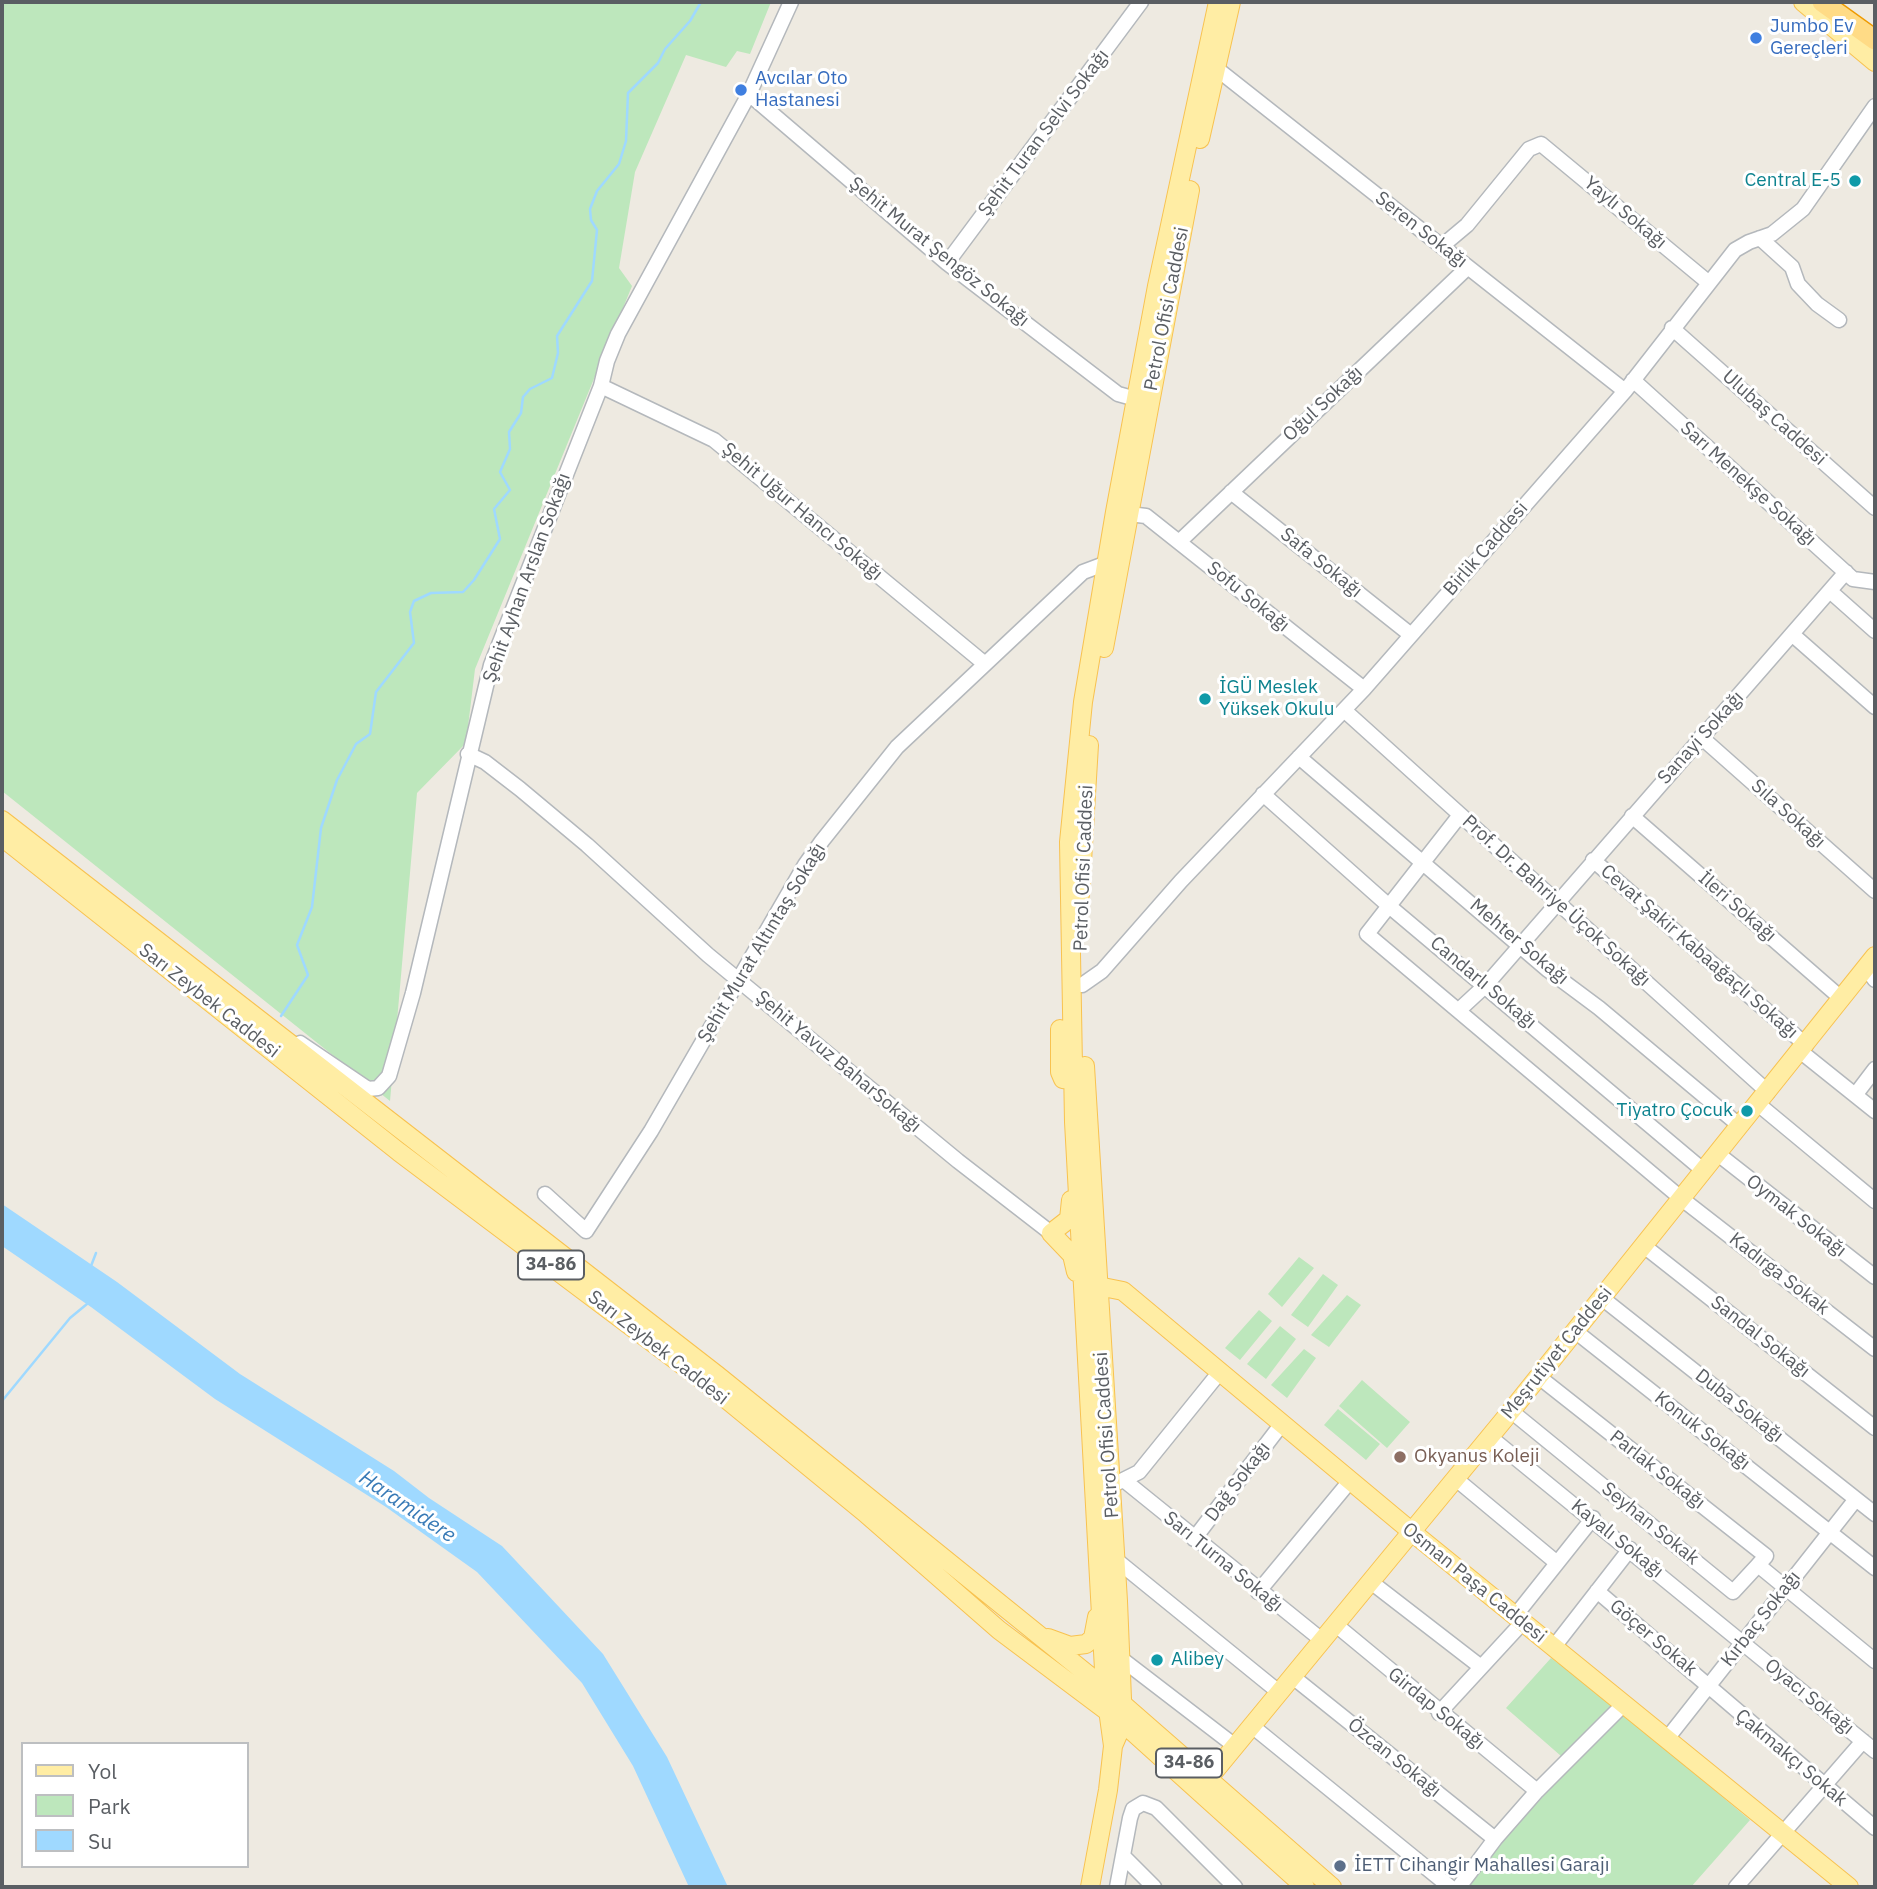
<!DOCTYPE html>
<meta charset="utf-8">
<style>
body{margin:0}
#map{position:relative;width:1877px;height:1889px;overflow:hidden;background:#eeeae1;font-family:"IBM Plex Sans",sans-serif}
canvas{display:block}
.frame{position:absolute;inset:0;border:4px solid #5a5e63;pointer-events:none}
.legend{position:absolute;left:21px;top:1742px;width:228px;height:126px;box-sizing:border-box;background:#fff;border:2px solid #bdbfc1;margin:0;padding:9px 12px;list-style:none;font-size:21px;color:#5a5e63}
.legend li{display:flex;align-items:center;gap:14px;height:35px}
.legend b{width:35px;border:2px solid #bdbfc1}
</style>
<div id="map">
<canvas width="1877" height="1889"></canvas>
<div class="frame"></div>
<ul class="legend">
<li><b style="height:9px;background:#ffeda4"></b>Yol</li>
<li><b style="height:19px;background:#bde7bc"></b>Park</li>
<li><b style="height:19px;background:#9fd9ff"></b>Su</li>
</ul>
</div>
<script>
const ctx = document.querySelector('canvas').getContext('2d');
ctx.lineJoin = 'round';
function paint(path, color) { ctx.fillStyle = color; ctx.fill(path, 'evenodd'); }
const toPath = rows => new Path2D(rows.map(r => 'M' + r).join(''));
function stroke(path, color, width, dash) { ctx.strokeStyle = color; ctx.lineWidth = width; ctx.lineCap = dash ? 'butt' : 'round'; ctx.setLineDash(dash || []); ctx.stroke(path); }
function label(font, color, halo, rows, align = 'center') {
  ctx.font = font + ' "IBM Plex Sans",sans-serif'; ctx.lineWidth = 6; ctx.setLineDash([]); ctx.textBaseline = 'middle'; ctx.strokeStyle = halo; ctx.fillStyle = color; for (const [text, x, y, turn = 0] of rows) {
    ctx.save(); ctx.translate(x, y); ctx.rotate((+turn || 0) * Math.PI / 180); ctx.textAlign = isNaN(turn) ? turn : align; if (halo) ctx.strokeText(text, 0, 0); ctx.fillText(text, 0, 0); ctx.restore();
  }
}
paint(toPath([
 [2,2,771,2,750,54,737,51,726,67,686,55,635,172,619,268,632,286,475,669,466,743,417,793,390,1101,2,791],
 [1299,1257,1314,1268,1282,1307,1268,1294],
 [1323,1274,1338,1285,1308,1327,1291,1315],
 [1347,1295,1361,1305,1329,1347,1311,1335],
 [1259,1310,1272,1321,1240,1360,1225,1348],
 [1280,1326,1296,1339,1266,1379,1247,1364],
 [1304,1349,1316,1358,1287,1398,1271,1385],
 [1362,1380,1410,1422,1387,1448,1339,1406],
 [1338,1409,1380,1444,1366,1460,1324,1425],
 [1551,1658,1613,1704,1561,1756,1506,1708],
 [1622,1713,1750,1820,1691,1887,1465,1887,1486,1857]
]), '#bde7bc');
paint(toPath([
 [2,1204,117,1282,240,1374,394,1471,429,1498,502,1546,603,1654,667,1757,728,1887,689,1887,633,1766,582,1683,477,1572,386,1507,215,1399,91,1307,2,1246]
]), '#9fd9ff');
stroke(toPath([
 [281,1016,308,975,297,945,312,907,321,828,337,780,356,744,370,734,376,692,414,643,410,612,414,601,431,593,463,592,474,580,500,539,494,509,510,490,500,472,510,449,509,432,521,413,523,397,530,389,552,378,558,353,557,336,592,281,597,230,591,220,590,209,597,191,619,164,626,141,628,93,658,63,665,49,690,21,701,2],
 [91,1266,96,1253],
 [2,1401,70,1318,87,1304]
]), '#9fd9ff', 2.5);
const minor = toPath([
 [1217,69,1625,391],
 [749,94,947,263,1118,394,1136,399],
 [1760,238,1792,267,1798,284,1817,304,1839,320],
 [1442,246,1467,225,1529,149,1541,144,1709,283],
 [947,263,1141,2],
 [1672,328,1875,508],
 [1633,380,1853,579,1875,582],
 [601,386,714,440,985,664],
 [1231,492,1411,635],
 [1129,514,1146,516,1364,689],
 [1179,542,1468,267],
 [1831,592,1875,631],
 [1793,635,1875,707],
 [1344,710,1768,1092],
 [1701,737,1875,891],
 [468,754,485,762,520,789,587,845,708,955,958,1161,1051,1233],
 [1299,757,1548,970,1599,1008,1740,1126],
 [1263,794,1389,906,1704,1171],
 [1460,815,1367,934,1682,1199,1875,1349],
 [1632,816,1842,999],
 [1593,860,1806,1045],
 [1866,968,1875,980],
 [1082,985,1102,971,1181,881,1364,689,1625,391,1735,250,1749,242,1772,234,1803,209,1875,106],
 [1459,1010,1486,985,1846,572],
 [300,1043,368,1089,378,1088,389,1076,413,993,491,665,601,386,607,361,618,334,749,94,791,2],
 [1800,1051,1875,1111],
 [1856,1094,1875,1069],
 [1758,1104,1875,1201],
 [1718,1154,1875,1277],
 [545,1194,586,1231,651,1131,805,865,822,841,897,747,1083,572,1107,563],
 [1644,1246,1875,1428],
 [1602,1298,1875,1514],
 [1575,1331,1875,1568],
 [1539,1377,1766,1556,1758,1565],
 [1511,1411,1733,1592,1758,1565,1875,1661],
 [1490,1437,1875,1751],
 [1456,1479,1557,1563],
 [1125,1481,1323,1641],
 [1117,1483,1139,1472,1219,1373],
 [1194,1539,1281,1425],
 [1115,1559,1280,1693],
 [1371,1582,1481,1667],
 [1597,1591,1875,1828],
 [1258,1592,1350,1481],
 [1515,1616,1593,1518],
 [1336,1625,1537,1791],
 [1553,1648,1630,1549],
 [1119,1657,1235,1746],
 [1293,1677,1495,1839],
 [1439,1713,1522,1623],
 [1252,1726,1450,1887],
 [1666,1740,1856,1499],
 [1123,1856,1154,1887],
 [1117,1887,1130,1818,1133,1809,1143,1803,1156,1808,1235,1887],
 [1459,1887,1495,1839,1537,1791,1623,1705],
 [1736,1887,1863,1741]
]);
const major = toPath([
 [1803,2,1875,62],
 [1200,139,1231,2],
 [1104,648,1190,190],
 [2,820,717,1375,1102,1686,1332,1887],
 [2,837,399,1152,709,1385,864,1512,999,1630,1123,1723,1305,1887],
 [1080,895,1089,745],
 [1060,1029,1060,1072,1063,1079,1078,1081],
 [1085,1066,1118,1601,1123,1723,1113,1746],
 [1071,1200,1069,1219,1051,1233,1072,1255,1076,1272],
 [1098,1286,1123,1291,1412,1532,1849,1887],
 [1048,1638,1070,1646,1086,1644,1093,1638,1097,1617],
 [1208,1779,1511,1411,1875,956],
 [1090,1887,1108,1790,1113,1746,1105,1688,1074,1122,1069,842,1083,702,1115,512,1157,286,1218,2]
]);
const highway = toPath([
 [1822,2,1875,40]
]);
stroke(minor, '#b4b8bc', 17);
stroke(major, '#f8c250', 20);
stroke(highway, '#ee9a00', 22);
stroke(minor, '#fff', 14);
stroke(major, '#ffeda4', 18);
stroke(highway, '#ffdb86', 19);
for (const [x, y, r, color] of [
 [1756,38,7,"#3f7fe0"],
 [741,90,7,"#3f7fe0"],
 [1855,181,7,"#0f9aa8"],
 [1205,699,7,"#0f9aa8"],
 [1747,1111,7,"#0f9aa8"],
 [1400,1457,7,"#8d6e63"],
 [1157,1660,7,"#0f9aa8"],
 [1340,1866,7,"#5c6f8a"]
]) { const dot = new Path2D(); dot.arc(x, y, r, 0, 2 * Math.PI); ctx.fillStyle = color; ctx.fill(dot); stroke(dot, '#fff', 2.5); }
for (const [x, y, w] of [
 [551,1265,66],
 [1189,1763,66]
]) { const box = new Path2D(); box.roundRect(x - w / 2, y - 14.5, w, 29, 5); ctx.fillStyle = '#fff'; ctx.fill(box); stroke(box, '#5a5e63', 2); }
label('bold 18px', '#5a5e63', null, [
 ["34-86",551,1265],
 ["34-86",1189,1763]
]);
label('19px', '#366cbe', '#fff', [
 ["Jumbo Ev",1770,27],
 ["Gereçleri",1770,49],
 ["Avcılar Oto",755,79],
 ["Hastanesi",755,101]
], 'left');
label('19px', '#5a5e63', '#fff', [
 ["Şehit Turan Selvi Sokağı",1044,133,-53],
 ["Yaylı Sokağı",1625,213,40],
 ["Seren Sokağı",1421,230,38],
 ["Şehit Murat Şengöz Sokağı",939,252,39],
 ["Petrol Ofisi Caddesi",1167,309,-79],
 ["Oğul Sokağı",1323,404,-43],
 ["Ulubaş Caddesi",1774,418,42],
 ["Sarı Menekşe Sokağı",1748,484,42],
 ["Şehit Uğur Hancı Sokağı",802,512,40],
 ["Birlik Caddesi",1486,549,-49],
 ["Safa Sokağı",1321,563,39],
 ["Şehit Ayhan Arslan Sokağı",527,578,-70],
 ["Sofu Sokağı",1248,597,39],
 ["Sanayi Sokağı",1701,738,-48],
 ["Sıla Sokağı",1788,814,42],
 ["Petrol Ofisi Caddesi",1084,868,-88],
 ["Prof. Dr. Bahriye Üçok Sokağı",1556,901,42],
 ["İleri Sokağı",1737,907,41],
 ["Mehter Sokağı",1519,942,40],
 ["Şehit Murat Altıntaş Sokağı",762,943,-59],
 ["Cevat Şakir Kabaağaçlı Sokağı",1699,952,41],
 ["Candarlı Sokağı",1483,983,40],
 ["Sarı Zeybek Caddesi",209,1001,38],
 ["Şehit Yavuz BaharSokağı",838,1062,40],
 ["Oymak Sokağı",1796,1216,38],
 ["Kadırga Sokak",1779,1274,38],
 ["Sandal Sokağı",1760,1337,38],
 ["Sarı Zeybek Caddesi",658,1348,38],
 ["Meşrutiyet Caddesi",1557,1353,-51],
 ["Duba Sokağı",1739,1406,38],
 ["Konuk Sokağı",1702,1431,38],
 ["Petrol Ofisi Caddesi",1107,1435,-94],
 ["Parlak Sokağı",1657,1470,38],
 ["Dağ Sokağı",1238,1482,-53],
 ["Seyhan Sokak",1650,1524,39],
 ["Kayalı Sokağı",1617,1539,39],
 ["Sarı Turna Sokağı",1223,1562,39],
 ["Osman Paşa Caddesi",1474,1583,39],
 ["Kırbaç Sokağı",1761,1619,-52],
 ["Göçer Sokak",1653,1638,40],
 ["Oyacı Sokağı",1809,1697,39],
 ["Girdap Sokağı",1436,1709,39],
 ["Özcan Sokağı",1394,1758,39],
 ["Çakmakçı Sokak",1791,1758,40]
]);
label('19px', '#0d838f', '#fff', [
 ["Central E-5",1841,181],
 ["İGÜ Meslek",1219,688,"left"],
 ["Yüksek Okulu",1219,710,"left"],
 ["Tiyatro Çocuk",1733,1111],
 ["Alibey",1171,1660,"left"]
], 'right');
label('19px', '#785e54', '#fff', [
 ["Okyanus Koleji",1414,1457]
], 'left');
label('19px', '#4e5e75', '#fff', [
 ["İETT Cihangir Mahallesi Garajı",1354,1866]
], 'left');
label('italic 21px', '#387ab6', '#fff', [
 ["Haramidere",407,1507,34]
]);
</script>
